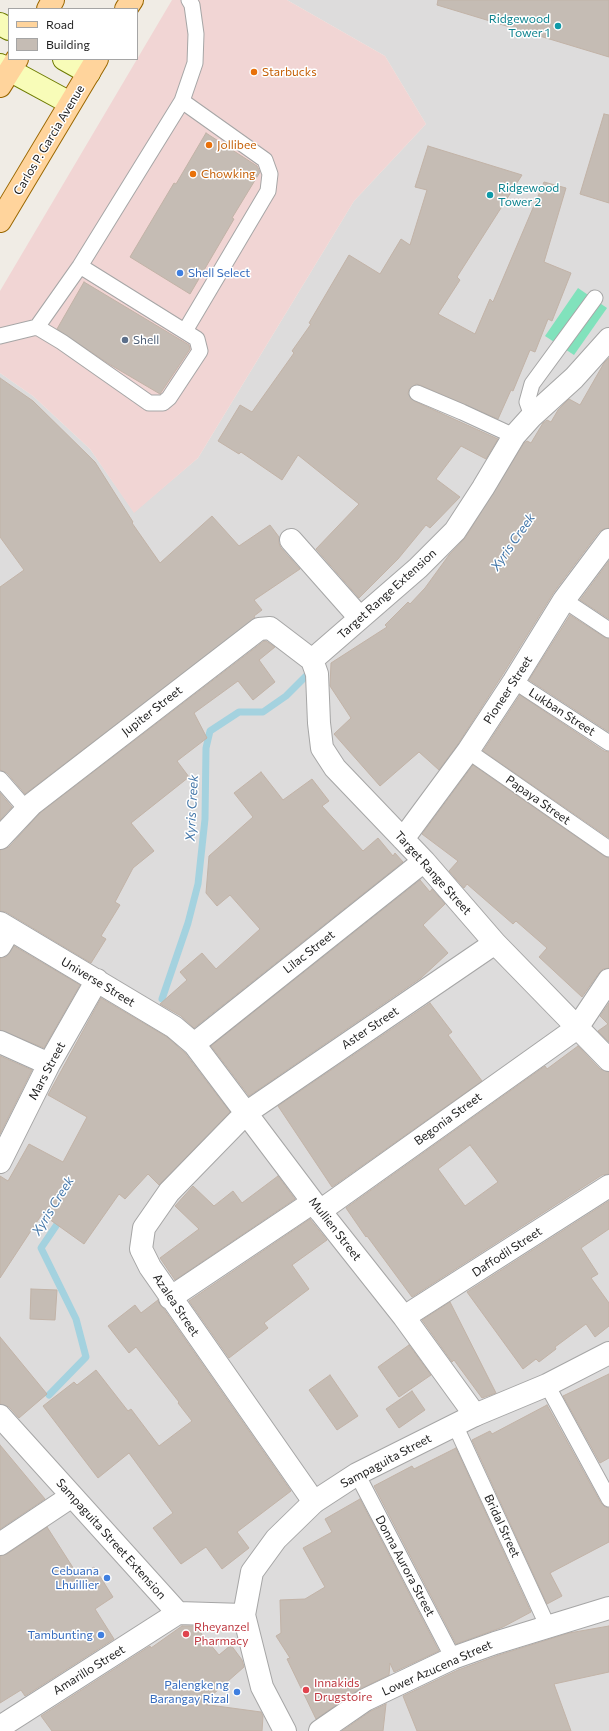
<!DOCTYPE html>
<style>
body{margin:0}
#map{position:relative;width:609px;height:1731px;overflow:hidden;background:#f0ece5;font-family:Commissioner,sans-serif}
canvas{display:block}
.legend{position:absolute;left:8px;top:8px;width:130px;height:52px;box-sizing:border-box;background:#fff;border:1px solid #a5a5a5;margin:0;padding:5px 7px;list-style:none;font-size:12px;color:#1f1f1f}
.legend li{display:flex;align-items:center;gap:8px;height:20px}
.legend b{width:20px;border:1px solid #a5a5a5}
</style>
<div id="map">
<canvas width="609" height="1731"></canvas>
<ul class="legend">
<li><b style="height:5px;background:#ffd49c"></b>Road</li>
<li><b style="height:11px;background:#c5bcb4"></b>Building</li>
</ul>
</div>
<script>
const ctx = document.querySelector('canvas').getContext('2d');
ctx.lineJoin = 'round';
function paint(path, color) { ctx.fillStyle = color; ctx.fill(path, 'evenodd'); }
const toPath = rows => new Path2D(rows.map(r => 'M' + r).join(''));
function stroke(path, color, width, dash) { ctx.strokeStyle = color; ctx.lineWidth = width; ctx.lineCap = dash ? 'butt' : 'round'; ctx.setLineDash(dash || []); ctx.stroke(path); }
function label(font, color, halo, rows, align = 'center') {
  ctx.font = font + ' Commissioner,sans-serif'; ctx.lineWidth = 3; ctx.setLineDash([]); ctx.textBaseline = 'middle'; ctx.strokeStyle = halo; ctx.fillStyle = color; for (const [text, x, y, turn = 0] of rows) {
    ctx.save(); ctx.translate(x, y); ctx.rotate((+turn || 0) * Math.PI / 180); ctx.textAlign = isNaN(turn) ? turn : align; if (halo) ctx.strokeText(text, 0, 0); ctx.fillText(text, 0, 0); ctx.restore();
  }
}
paint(toPath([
 [287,0,609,0,609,1731,0,1731,0,373,33,396,90,449,134,512,198,458,354,201,426,124,385,56]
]), '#dddcdc');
paint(toPath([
 [172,0,287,0,385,56,426,124,354,201,198,458,134,513,90,449,33,396,0,373,0,291]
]), '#f1d5d4');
paint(toPath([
 [578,288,607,308,574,355,545,336]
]), '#81e2bc');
stroke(toPath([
 [162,999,188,923,198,884,205,819,206,748,210,731,239,712,263,712,286,696,308,674],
 [49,1395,86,1357,76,1319,41,1248,62,1217]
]), '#a4d2df', 7);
const building = toPath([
 [438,0,609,0,609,57,437,5,438,0],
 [604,114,609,115,609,203,580,194,604,114],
 [206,133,257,166,260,172,232,218,234,219,190,294,130,257,174,183,176,184,206,133],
 [428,146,522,175,457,277,460,280,438,314,475,334,490,299,493,302,544,182,566,188,544,262,571,273,552,321,548,319,535,352,530,350,513,391,511,390,498,419,420,385,416,384,409,389,408,394,414,401,498,439,486,459,461,446,436,479,460,497,430,528,426,525,398,559,359,598,316,549,359,504,298,455,282,480,241,452,239,454,218,441,240,405,252,412,294,353,292,351,311,324,309,323,349,255,380,274,401,239,410,245,427,190,415,187,428,146],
 [84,282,189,345,190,349,160,394,109,364,57,329,84,282],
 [609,358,609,528,604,529,599,532,554,592,503,674,458,744,439,770,419,752,380,786,334,734,351,718,330,686,331,663,387,627,385,625,408,602,410,604,425,588,449,555,465,538,524,443,527,441,531,443,543,423,547,420,551,422,558,410,569,399,580,405,604,363,609,358],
 [0,378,33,401,95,462,133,522,132,523,160,563,212,516,239,546,270,525,279,537,279,543,281,548,300,569,254,600,262,610,254,616,255,618,25,794,7,773,0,770,0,587,24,570,0,537,0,378],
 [609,561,609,619,580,600,609,561],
 [570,615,604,637,609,639,609,732,529,680,570,615],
 [264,641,266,641,275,647,259,660,275,682,253,700,238,681,194,713,207,738,177,761,189,777,131,823,154,851,133,868,115,902,120,905,101,936,106,939,91,963,6,912,0,911,0,850,9,847,40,813,264,641],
 [520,695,604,751,609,752,609,838,483,751,520,695],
 [473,765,604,856,609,858,609,968,603,969,599,973,582,997,539,957,547,948,516,921,513,924,467,884,464,888,449,871,458,861,422,834,473,765],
 [261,772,283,800,312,779,329,801,322,806,363,851,378,838,393,856,395,853,403,862,194,1028,181,1016,160,1004,187,980,180,972,202,953,216,969,260,929,230,895,217,906,206,893,209,856,253,817,234,793,261,772],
 [0,793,12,807,0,820,0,793],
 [420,880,430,892,432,889,445,904,423,925,448,953,421,978,249,1096,211,1046,420,880],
 [14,946,80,985,44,1048,0,1030,0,958,6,957,14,946],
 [101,998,167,1037,185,1053,230,1112,159,1185,148,1174,125,1199,119,1194,84,1244,42,1214,0,1278,0,1176,8,1181,29,1144,63,1162,87,1117,48,1095,101,998],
 [430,1003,452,1032,448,1035,482,1081,332,1187,278,1106,430,1003],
 [609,1003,609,1042,598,1031,608,1024,600,1016,609,1003],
 [578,1046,600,1069,609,1072,609,1174,602,1175,412,1297,367,1236,366,1237,346,1208,545,1066,547,1069,578,1046],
 [470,1145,498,1182,465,1206,438,1169,470,1145],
 [0,1056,32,1070,0,1134,0,1056],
 [278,1176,295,1199,175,1280,160,1258,199,1229,175,1206,193,1186,214,1206,233,1191,242,1203,278,1176],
 [609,1201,609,1229,581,1248,598,1274,591,1278,609,1303,609,1326,595,1337,586,1324,555,1347,556,1349,539,1362,536,1359,523,1369,467,1292,609,1201],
 [310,1219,327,1240,292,1265,309,1289,264,1323,268,1328,229,1358,189,1301,310,1219],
 [31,1289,57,1290,55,1320,30,1319,31,1289],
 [158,1300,160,1305,164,1309,291,1491,237,1532,249,1548,222,1569,206,1547,181,1564,153,1528,173,1513,129,1453,98,1478,43,1406,74,1382,77,1385,96,1370,128,1411,131,1409,159,1446,192,1421,178,1403,179,1402,136,1347,129,1353,108,1326,135,1305,141,1313,158,1300],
 [450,1302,496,1393,482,1398,454,1360,452,1362,422,1320,450,1302],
 [0,1337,47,1394,19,1418,9,1407,0,1404,0,1337],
 [409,1345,431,1375,399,1397,378,1367,409,1345],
 [609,1374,609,1458,600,1463,563,1396,609,1374],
 [330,1375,358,1416,337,1430,309,1390,330,1375],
 [412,1391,425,1410,399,1428,386,1409,412,1391],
 [547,1405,601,1503,605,1507,609,1508,609,1542,550,1573,562,1596,547,1604,472,1440,490,1431,492,1434,547,1405],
 [0,1445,45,1499,0,1529,0,1445],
 [456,1448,531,1612,503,1627,456,1644,374,1486,412,1466,414,1469,456,1448],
 [360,1499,439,1651,394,1672,390,1663,389,1675,358,1690,316,1719,287,1659,290,1658,276,1636,281,1633,280,1600,305,1599,325,1587,303,1548,332,1532,325,1519,360,1499],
 [47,1527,79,1577,94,1567,113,1597,95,1609,114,1639,25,1696,21,1690,0,1703,0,1556,7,1554,47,1527],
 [182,1626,195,1626,219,1655,231,1645,242,1660,244,1667,202,1704,261,1712,263,1716,262,1731,52,1731,41,1716,150,1646,151,1648,182,1626],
 [609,1626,609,1672,554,1684,571,1731,417,1731,403,1696,458,1670,499,1655,569,1633,609,1626],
 [386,1704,383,1731,342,1731,371,1711,386,1704]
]);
paint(building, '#c5bcb4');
stroke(building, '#c2b3a7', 1);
const service = toPath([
 [182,101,265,160,270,174,268,191,185,331],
 [37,327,62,342,149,403,163,403,169,398,200,351,197,339,80,266],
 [0,336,37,327,80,266,182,101,195,63,196,34,192,5,189,0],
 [417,393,462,412,514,436],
 [532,416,527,402,532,384,595,298],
 [564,600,609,630],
 [514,681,609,743],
 [468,751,609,849],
 [0,779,27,810],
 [547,1385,609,1499],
 [455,1425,548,1627],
 [357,1474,453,1658]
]);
const minor = toPath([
 [291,540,360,618],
 [312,660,317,674,319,723,322,748,335,768,424,861,495,943,609,1060],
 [312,660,418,568,455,531,483,488,514,436,532,416,574,378,609,339],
 [0,838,32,804,259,629,270,628,312,660],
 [403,839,468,751,514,681,564,600,609,540],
 [0,923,174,1027,194,1044,313,1202,404,1317,475,1415],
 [0,946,10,929],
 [0,1042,49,1064],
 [194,1044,424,861],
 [0,1162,49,1064,97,980],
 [320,1211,577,1028,609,980],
 [170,1298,313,1202],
 [404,1317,609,1186],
 [0,1416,178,1613,244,1615],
 [314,1502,150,1267,141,1249,144,1228,169,1192,246,1113,495,943],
 [0,1544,72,1496],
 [0,1727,178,1613],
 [320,1731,365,1700,453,1658,495,1643,609,1608]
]);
const tertiary = toPath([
 [285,1731,262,1687,244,1615,252,1572,276,1539,314,1502,357,1474,475,1415,547,1385,609,1353]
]);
const secondary = toPath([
 [0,24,9,29],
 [64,59,89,73],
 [0,65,70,103]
]);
const primary = toPath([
 [48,9,53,0],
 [126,9,132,0],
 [0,86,17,59],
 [0,221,97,59]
]);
stroke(service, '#a6a6a6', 17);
stroke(minor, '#a6a6a6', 24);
stroke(tertiary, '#a6a6a6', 24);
stroke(secondary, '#6e7b01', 24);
stroke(primary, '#9a6700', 24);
stroke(service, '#fff', 15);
stroke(minor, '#fff', 22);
stroke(tertiary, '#fff', 22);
stroke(secondary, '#f8fcb8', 22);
stroke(primary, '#ffd49c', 22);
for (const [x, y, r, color] of [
 [558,26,4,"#0f9aa8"],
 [254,72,4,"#e8710a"],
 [209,145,4,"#e8710a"],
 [193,174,4,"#e8710a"],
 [490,195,4,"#0f9aa8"],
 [180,273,4,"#3f7fe0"],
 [125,340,4,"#5c6f8a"],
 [107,1578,4,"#3f7fe0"],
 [186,1634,4,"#e0444e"],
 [101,1635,4,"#3f7fe0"],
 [306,1690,4,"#e0444e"],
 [237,1692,4,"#3f7fe0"]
]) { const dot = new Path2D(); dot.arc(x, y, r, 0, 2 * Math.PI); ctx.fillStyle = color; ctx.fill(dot); stroke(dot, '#fff', 1.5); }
label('12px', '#0d838f', '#fff', [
 ["Ridgewood",550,19],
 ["Tower 1",550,33],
 ["Ridgewood",498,188,"left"],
 ["Tower 2",498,202,"left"]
], 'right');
label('12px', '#c56008', '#fff', [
 ["Starbucks",262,72],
 ["Jollibee",217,145],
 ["Chowking",201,174]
], 'left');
label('12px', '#1f1f1f', '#fff', [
 ["Carlos P. Garcia Avenue",49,140,-59],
 ["Target Range Extension",387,594,-42],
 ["Pioneer Street",508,690,-57],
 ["Jupiter Street",152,711,-38],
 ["Lukban Street",562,712,33],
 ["Papaya Street",538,800,35],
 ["Target Range Street",433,873,48],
 ["Lilac Street",309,952,-38],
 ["Universe Street",98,982,31],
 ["Aster Street",370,1028,-34],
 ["Mars Street",47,1071,-62],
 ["Begonia Street",448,1119,-36],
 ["Mullien Street",335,1229,52],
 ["Daffodil Street",507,1252,-33],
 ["Azalea Street",176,1305,56],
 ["Sampaguita Street",386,1461,-28],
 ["Bridal Street",502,1526,65],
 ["Sampaguita Street Extension",111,1539,48],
 ["Donna Aurora Street",405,1566,62],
 ["Lower Azucena Street",437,1668,-24],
 ["Amarillo Street",89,1670,-32]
]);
label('12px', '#366cbe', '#fff', [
 ["Shell Select",188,273,"left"],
 ["Cebuana",99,1571],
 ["Lhuillier",99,1585],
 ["Tambunting",93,1635],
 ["Palengke ng",229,1685],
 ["Barangay Rizal",229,1699]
], 'right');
label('12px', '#4e5e75', '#fff', [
 ["Shell",133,340]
], 'left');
label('12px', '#be3a42', '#fff', [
 ["Rheyanzel",194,1627],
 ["Pharmacy",194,1641],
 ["Innakids",314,1683],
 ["Drugstoire",314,1697]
], 'left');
label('italic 13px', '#4578aa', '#fff', [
 ["Xyris Creek",513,542,-55],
 ["Xyris Creek",192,808,-87],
 ["Xyris Creek",53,1206,-58]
]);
</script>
